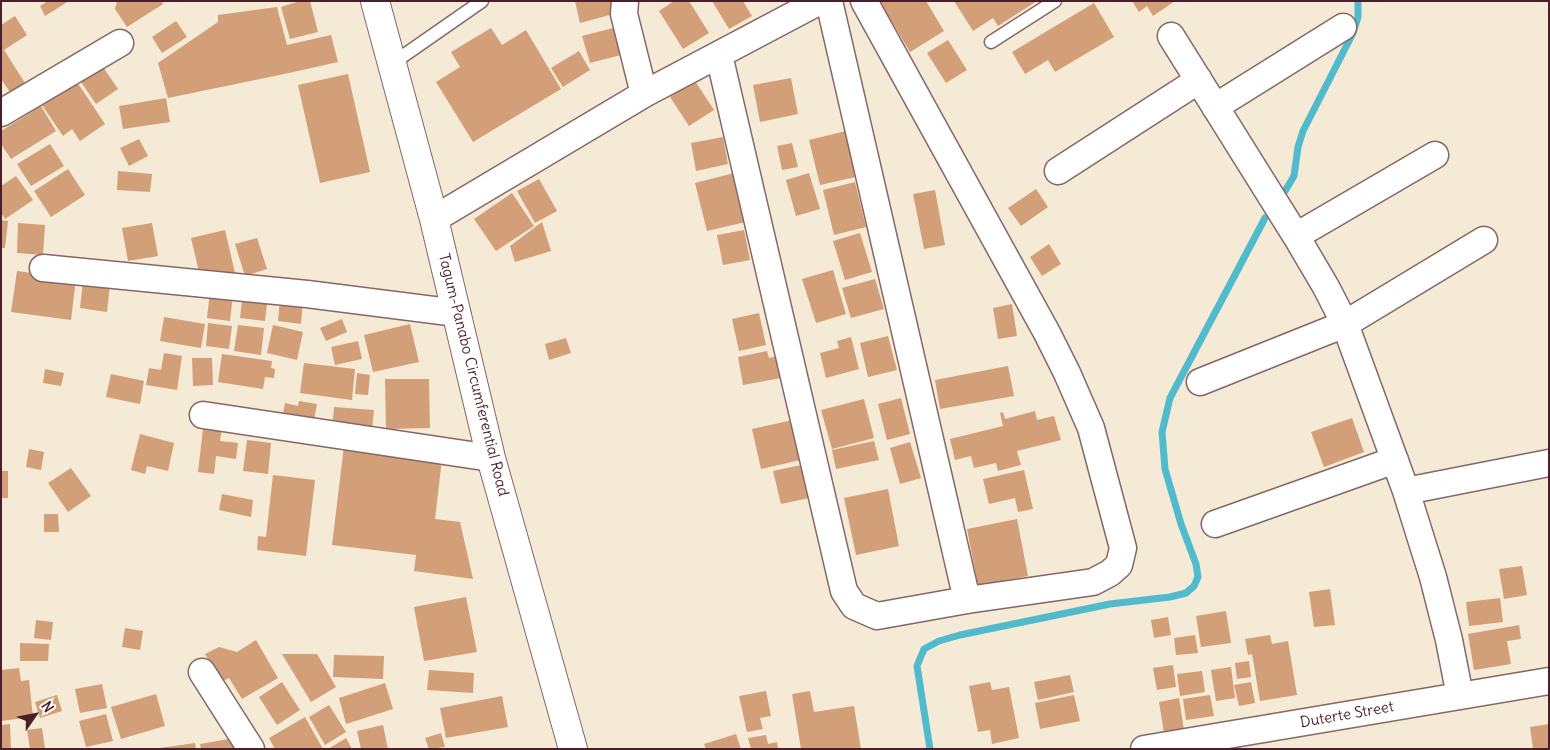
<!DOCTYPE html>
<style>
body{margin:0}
#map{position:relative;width:1550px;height:750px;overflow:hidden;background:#f4ead6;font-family:Delius,sans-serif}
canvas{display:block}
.frame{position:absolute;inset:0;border:2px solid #4a1f2b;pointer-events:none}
.north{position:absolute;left:10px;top:690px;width:50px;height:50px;-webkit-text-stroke:4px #fff;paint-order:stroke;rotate:57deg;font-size:14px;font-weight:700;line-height:20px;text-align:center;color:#4a1f2b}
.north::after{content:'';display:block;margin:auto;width:18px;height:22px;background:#4a1f2b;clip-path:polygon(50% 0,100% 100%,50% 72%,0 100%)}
</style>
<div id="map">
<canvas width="1550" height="750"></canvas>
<div class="frame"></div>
<div class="north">N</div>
</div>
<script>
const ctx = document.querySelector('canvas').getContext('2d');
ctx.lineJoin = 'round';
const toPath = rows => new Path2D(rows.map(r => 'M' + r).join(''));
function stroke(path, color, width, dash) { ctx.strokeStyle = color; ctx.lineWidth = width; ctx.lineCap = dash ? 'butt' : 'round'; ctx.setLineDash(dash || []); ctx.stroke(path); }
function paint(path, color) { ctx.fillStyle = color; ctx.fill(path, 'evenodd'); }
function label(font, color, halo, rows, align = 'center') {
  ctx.font = font + ' Delius,sans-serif'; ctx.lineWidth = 4; ctx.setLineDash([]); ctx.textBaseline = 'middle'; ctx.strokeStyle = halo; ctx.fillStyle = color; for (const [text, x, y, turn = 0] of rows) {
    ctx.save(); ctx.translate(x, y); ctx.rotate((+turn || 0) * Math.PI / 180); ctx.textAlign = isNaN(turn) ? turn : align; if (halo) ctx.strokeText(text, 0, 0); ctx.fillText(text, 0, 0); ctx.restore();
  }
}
stroke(toPath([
 [1285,191,1294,176,1298,147,1303,131,1353,33,1358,17,1358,1],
 [930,749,917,666,924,649,939,641,960,635,1110,604,1170,597,1186,593,1194,586,1198,577,1196,564,1181,524,1165,469,1162,432,1170,398,1265,218]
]), '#51bbcd', 7);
paint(toPath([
 [48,1,69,1,45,16,40,6],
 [117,1,162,1,163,4,127,27,115,9],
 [300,1,310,1,318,32,290,39,281,7],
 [575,1,614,1,617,13,580,23],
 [674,1,689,1,709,33,683,49,659,11],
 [712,1,743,1,752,16,729,29],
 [882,1,926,1,944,31,910,52,880,2],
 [954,1,1037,1,998,26,993,18,973,31],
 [1132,1,1175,1,1153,16,1147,6,1139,12],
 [1094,3,1114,37,1055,72,1048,60,1025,74,1012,52],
 [277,7,287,45,331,35,338,62,289,73,168,98,158,63,218,22,218,15],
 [15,16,27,35,4,50,25,83,10,92,1,79,1,25],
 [176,21,187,37,162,53,152,37],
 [491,28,502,45,526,30,561,89,473,142,436,82,460,67,451,52],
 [613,28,621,55,590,63,582,36],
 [948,40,967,70,946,83,927,53],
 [579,51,590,70,563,87,551,68],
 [103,67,118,89,96,104,81,82],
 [348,74,370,172,320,183,298,85],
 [791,78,798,114,760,122,753,85],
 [695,81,714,110,689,126,670,97],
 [77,82,105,124,80,141,72,129,63,136,42,105],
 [166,98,170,122,123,129,119,106],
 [41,106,56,131,11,159,1,144,1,131],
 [850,130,860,176,820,185,809,140],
 [723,137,728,164,696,171,691,143],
 [139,139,148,156,129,166,120,148],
 [792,143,798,167,782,170,777,146],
 [50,144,64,166,31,186,17,164],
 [68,169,85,195,51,217,34,191],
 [118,171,152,174,150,192,117,190],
 [738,172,750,221,707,231,695,183],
 [809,173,820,209,796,216,786,180],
 [16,176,33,200,5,219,1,213,1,186],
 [539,179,557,211,535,223,517,191],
 [855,182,866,227,834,235,823,190],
 [1036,189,1048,207,1021,226,1008,208],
 [935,190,945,245,924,249,913,194],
 [512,193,534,226,496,251,474,219],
 [1,220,8,221,5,248,1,248],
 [542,222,551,251,515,262,510,246],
 [18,223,45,225,43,255,17,253],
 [152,223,158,256,128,261,122,228],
 [225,230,235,273,201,280,191,238],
 [744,230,750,260,723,265,717,235],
 [860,233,872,272,845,280,833,241],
 [257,238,267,269,245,276,235,244],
 [1049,244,1061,264,1042,276,1030,257],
 [833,270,846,314,816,323,802,279],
 [17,271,76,279,71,320,11,312],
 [875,279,884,309,851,318,842,288],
 [83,282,110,285,107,312,80,308],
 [210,292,233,294,230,321,207,318],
 [243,292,268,295,265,321,240,318],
 [280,298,303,300,301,324,278,321],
 [1012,304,1017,336,998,339,993,308],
 [759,313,766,345,739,351,732,319],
 [164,317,205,324,201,348,160,341],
 [342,319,347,332,326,341,320,328],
 [208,323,232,326,229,349,206,346],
 [410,324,419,362,373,372,364,335],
 [238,325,264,328,261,355,234,351],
 [273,325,303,332,297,360,267,353],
 [888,336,897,370,868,377,860,343],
 [851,337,859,369,826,378,820,353,839,348,837,341],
 [566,338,571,353,549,360,545,344],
 [358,341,362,359,335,365,331,347],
 [767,351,769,358,777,356,781,378,743,385,738,357],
 [164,353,182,356,177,390,146,385,149,368,161,370],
 [222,354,272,361,271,368,275,369,274,378,265,377,263,389,218,382],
 [192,358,212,358,213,385,193,386],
 [304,363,355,369,352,400,300,393],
 [1008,366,1014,396,940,409,935,380],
 [45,369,64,373,61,386,43,383],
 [357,373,370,375,368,395,355,394],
 [111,374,144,381,140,404,106,397],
 [385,379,429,379,430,428,386,429],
 [901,398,910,434,887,440,878,404],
 [864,399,874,438,832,449,821,410],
 [299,401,317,404,314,421,282,419,285,403,298,406],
 [334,407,374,410,372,429,332,431],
 [1035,411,1037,420,1054,416,1061,440,1017,451,1021,465,998,471,996,463,974,468,971,456,955,460,950,439,1003,426,1000,413,1003,412,1005,419],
 [1352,418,1364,452,1324,467,1311,432],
 [797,419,805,459,761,469,752,429],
 [204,420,223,422,220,441,238,443,236,459,216,456,214,474,198,472],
 [140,434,174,443,168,471,147,466,145,474,131,470],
 [247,440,271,443,268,474,243,471],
 [874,441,879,460,836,469,832,450],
 [910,442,921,478,900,484,890,448],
 [344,446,442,459,435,519,460,522,473,579,414,571,416,555,332,545],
 [29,449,44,452,41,470,26,467],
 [801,465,809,498,781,504,773,471],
 [71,468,91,496,68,512,48,483],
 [1024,470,1033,509,1018,512,1015,498,989,504,983,479],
 [1,471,8,471,8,498,1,498],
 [273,475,315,480,306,556,257,550,258,536,266,537],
 [888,489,899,546,856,555,844,498],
 [222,494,253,500,251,517,219,510],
 [44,514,58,514,59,532,44,532],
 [1017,519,1028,576,978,586,967,529],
 [1522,566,1527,595,1504,599,1499,569],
 [1330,589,1335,625,1314,627,1309,592],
 [466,597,477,652,424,661,414,607],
 [1500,598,1503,622,1469,626,1466,602],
 [1226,611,1231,643,1201,647,1196,616],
 [1168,617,1171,635,1154,638,1151,620],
 [36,620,53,622,51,640,34,638],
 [1519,625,1521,639,1507,641,1511,664,1474,670,1468,634],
 [125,628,143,631,140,650,122,647],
 [1195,635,1198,653,1176,655,1174,638],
 [1270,635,1272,644,1288,641,1297,695,1260,701,1252,654,1248,655,1245,639],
 [256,640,278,678,242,699,229,678,221,682,205,654,219,647,237,652],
 [20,643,49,644,48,661,20,661],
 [282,654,317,654,336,687,311,702],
 [334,655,384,656,383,679,333,677],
 [1249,661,1251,677,1237,679,1235,663],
 [1173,665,1176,687,1157,690,1153,668],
 [1231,667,1235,698,1216,701,1211,670],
 [19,668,21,681,29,680,33,717,1,721,1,670],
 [429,670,474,673,473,693,427,690],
 [1202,671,1205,692,1180,696,1177,674],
 [1070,675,1074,692,1038,700,1034,682],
 [282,682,300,710,277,725,259,697],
 [990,682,992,690,1009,687,1019,738,992,744,990,730,978,732,969,686],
 [1251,682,1255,703,1239,706,1234,685],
 [385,683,393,709,346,724,339,698],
 [102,684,107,708,80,713,75,689],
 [766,691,771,716,760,718,763,729,747,732,739,696],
 [810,691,814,712,854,706,861,749,801,749,792,694],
 [156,694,165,726,121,739,111,707],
 [57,695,62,711,40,718,35,702],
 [1074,695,1080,721,1040,729,1035,703],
 [1210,695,1214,716,1186,720,1183,699],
 [502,696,508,727,446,738,440,708],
 [1179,698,1184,730,1164,733,1159,702],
 [329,705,346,732,325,745,309,717],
 [106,714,113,741,86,747,79,721],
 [305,717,323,749,275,749,269,738],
 [10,724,11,749,1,749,1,725],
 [1549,724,1549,749,1533,749,1530,727],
 [383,725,388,749,361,749,357,731],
 [42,728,45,749,30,749,27,730],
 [441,733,445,747,429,749,425,738],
 [736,734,741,749,706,749,704,744],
 [766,735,768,744,777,742,778,749,751,749,748,738],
 [234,738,236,749,201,749,200,744],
 [346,738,352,749,328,749],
 [195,743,196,749,160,749,160,748]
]), '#d29f79');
const service = toPath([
 [991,42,1055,1],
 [393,63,482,1]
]);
const minor = toPath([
 [625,1,624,14,644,94],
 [829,1,967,600],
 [1171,36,1296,236,1326,287,1345,324,1406,491,1433,577,1449,640,1460,696],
 [719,55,844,591,854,606,877,616,967,600,1093,582,1110,573,1119,565,1123,548,1091,428,1067,373,1047,333,864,1],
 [1215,107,1343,27],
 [1,113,120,43],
 [1058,171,1199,80],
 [434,219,644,94,820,1],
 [1296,236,1435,155],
 [43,268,307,294,457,313],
 [1200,382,1345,324,1484,240],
 [203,415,491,458],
 [1406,491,1549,463],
 [1215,524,1395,460],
 [202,672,251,749],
 [1144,749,1549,681]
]);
const primary = toPath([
 [375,1,434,219,491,458,573,749]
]);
stroke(service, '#866667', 15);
stroke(minor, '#866667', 29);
stroke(primary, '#866667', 30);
stroke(service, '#fff', 12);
stroke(minor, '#fff', 26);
stroke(primary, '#fff', 28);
label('15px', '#4a1f2b', '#fff', [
 ["Tagum-Panabo Circumferential Road",473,375,76],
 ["Duterte Street",1347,715,-10]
]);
</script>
